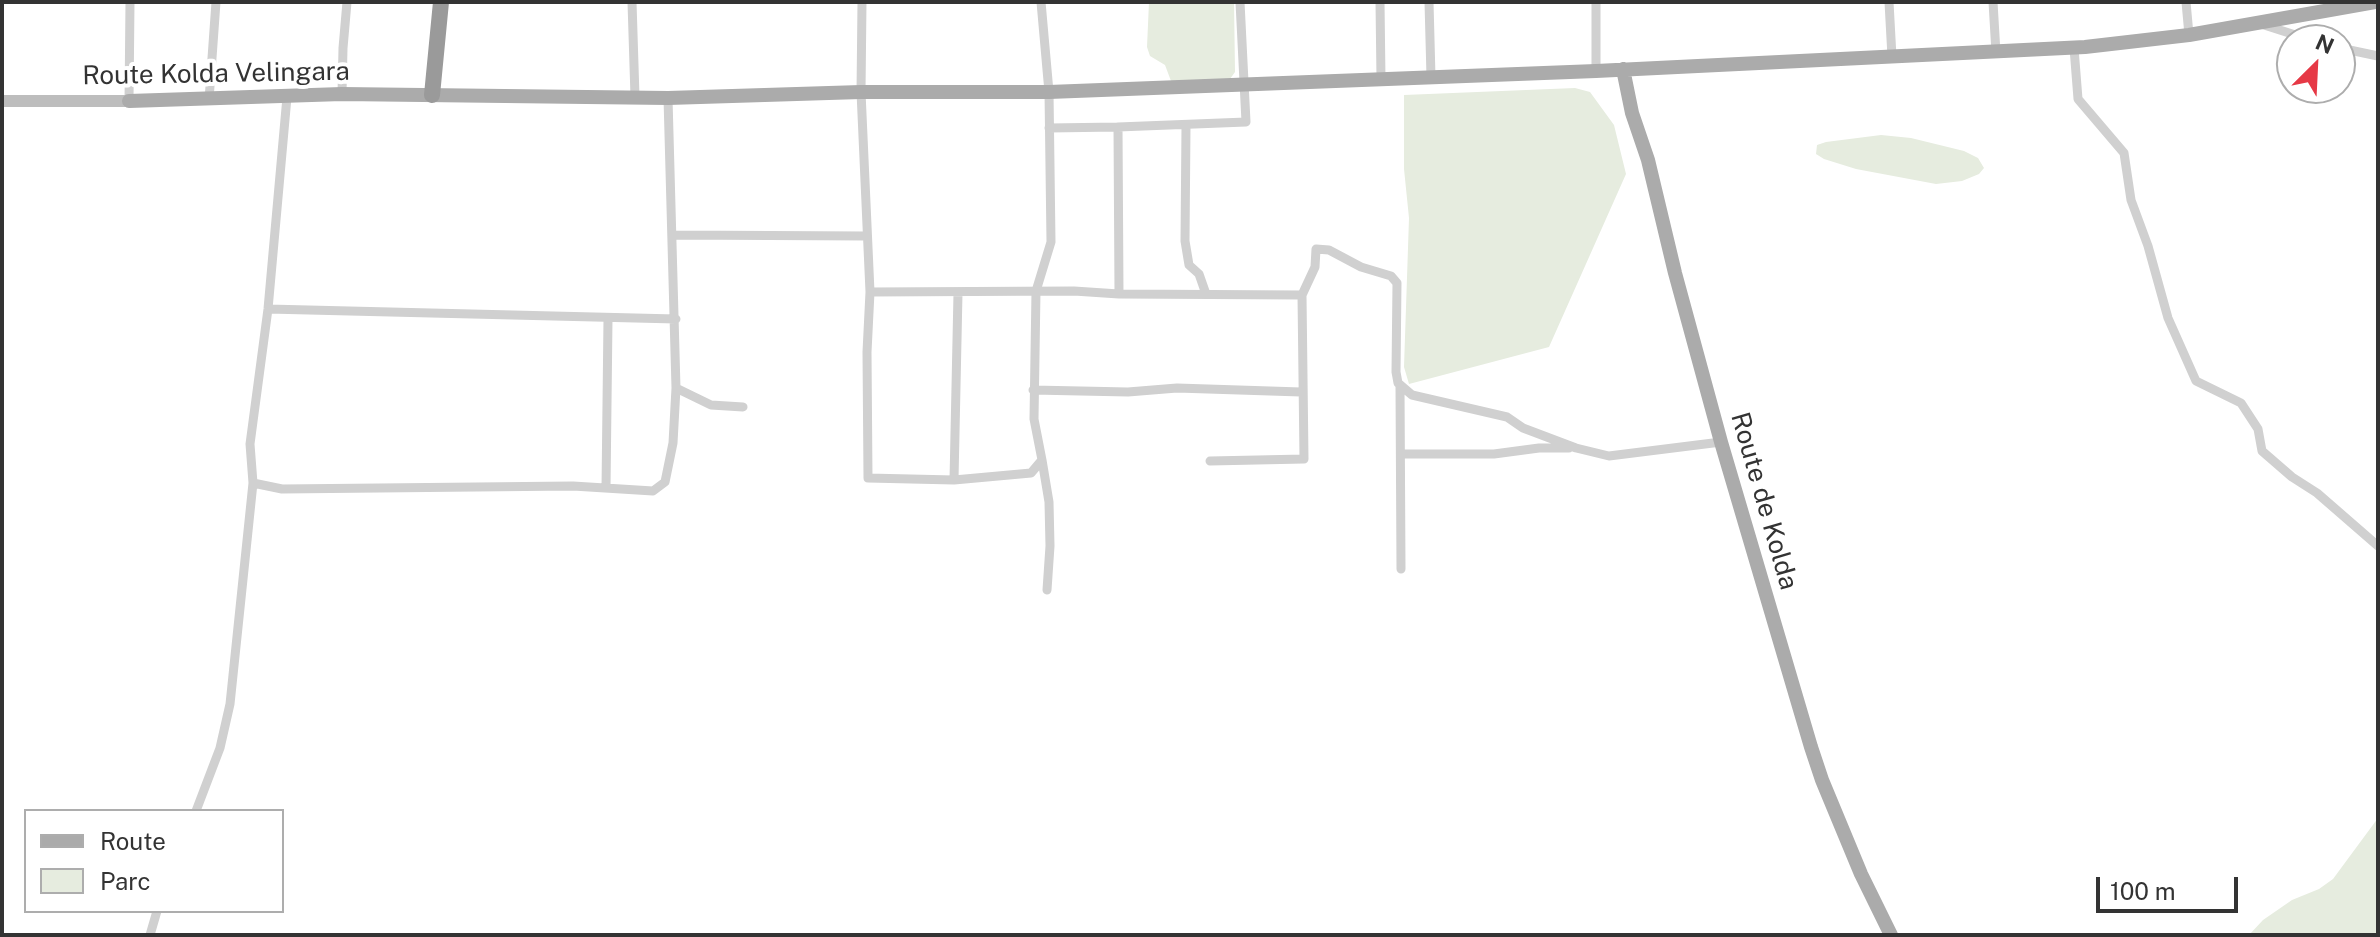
<!DOCTYPE html>
<style>
body{margin:0}
#map{position:relative;width:2380px;height:937px;overflow:hidden;background:#fff;font-family:"Public Sans",sans-serif}
canvas{display:block}
.frame{position:absolute;inset:0;border:4px solid #333;pointer-events:none}
.legend{position:absolute;left:24px;top:809px;width:260px;height:104px;box-sizing:border-box;background:#fff;border:2px solid #adadad;margin:0;padding:10px 14px;list-style:none;font-size:24px;color:#333}
.legend li{display:flex;align-items:center;gap:16px;height:40px}
.legend b{width:40px;border:2px solid #adadad}
.north{position:absolute;left:2276px;top:24px;width:80px;height:80px;box-sizing:border-box;background:#fff;border:2px solid #adadad;border-radius:50%;rotate:24deg;font-size:22px;font-weight:700;line-height:32px;text-align:center;color:#333}
.north::after{content:'';display:block;margin:auto;width:28px;height:36px;background:#e63946;clip-path:polygon(50% 0,100% 100%,50% 72%,0 100%)}
.scale{position:absolute;left:2096px;top:877px;width:142px;height:36px;box-sizing:border-box;border:4px solid #333;border-top:0;padding-left:10px;font-size:24px;line-height:28px;white-space:nowrap;color:#333;-webkit-text-stroke:6px #fff;paint-order:stroke}
</style>
<div id="map">
<canvas width="2380" height="937"></canvas>
<div class="frame"></div>
<ul class="legend">
<li><b style="height:10px;background:#ababab"></b>Route</li>
<li><b style="height:22px;background:#e6ecdf"></b>Parc</li>
</ul>
<div class="north">N</div>
<div class="scale">100 m</div>
</div>
<script>
const ctx = document.querySelector('canvas').getContext('2d');
ctx.lineJoin = 'round';
function paint(path, color) { ctx.fillStyle = color; ctx.fill(path, 'evenodd'); }
const toPath = rows => new Path2D(rows.map(r => 'M' + r).join(''));
function stroke(path, color, width, dash) { ctx.strokeStyle = color; ctx.lineWidth = width; ctx.lineCap = dash ? 'butt' : 'round'; ctx.setLineDash(dash || []); ctx.stroke(path); }
function label(font, color, halo, rows, align = 'center') {
  ctx.font = font + ' "Public Sans",sans-serif'; ctx.lineWidth = 8; ctx.setLineDash([]); ctx.textBaseline = 'middle'; ctx.strokeStyle = halo; ctx.fillStyle = color; for (const [text, x, y, turn = 0] of rows) {
    ctx.save(); ctx.translate(x, y); ctx.rotate((+turn || 0) * Math.PI / 180); ctx.textAlign = isNaN(turn) ? turn : align; if (halo) ctx.strokeText(text, 0, 0); ctx.fillText(text, 0, 0); ctx.restore();
  }
}
paint(toPath([
 [1149,2,1234,2,1235,72,1230,79,1171,81,1165,65,1150,56,1147,47],
 [1575,88,1590,92,1614,125,1626,174,1549,347,1409,384,1404,367,1409,218,1404,169,1404,95],
 [1881,135,1911,138,1964,151,1978,158,1984,168,1979,174,1962,181,1936,184,1856,169,1824,159,1816,154,1817,145,1826,142],
 [2378,818,2378,935,2249,935,2263,920,2292,900,2319,889,2333,879]
]), '#e6ecdf');
stroke(toPath([
 [632,2,635,97],
 [862,2,861,92,870,292,867,352,868,478,954,480],
 [1240,2,1246,122,1118,127,1119,294,1302,295],
 [1380,2,1381,79],
 [1429,2,1431,77],
 [1889,2,1892,57],
 [1993,2,1996,53],
 [2186,2,2189,35],
 [2261,24,2311,40],
 [2074,48,2078,99,2124,153,2131,200,2148,246,2168,318,2196,381,2241,403,2258,429,2262,451,2292,477,2317,493,2378,546],
 [2340,48,2378,56],
 [1596,71,1596,2],
 [342,94,343,48,347,2],
 [209,100,216,2],
 [129,101,130,2],
 [1186,126,1185,241,1189,265,1199,274,1206,294],
 [1049,128,1118,127],
 [672,235,866,236],
 [870,292,1074,291,1119,294],
 [958,293,954,480,1031,473,1042,460,1034,419,1036,291,1051,242,1049,92,1041,2],
 [268,309,676,319],
 [1400,386,1401,569],
 [676,388,711,405,743,407],
 [1033,390,1128,392,1177,388,1301,392],
 [1401,454,1494,454,1539,448,1569,448],
 [1042,460,1049,502,1050,546,1047,590],
 [1210,461,1304,459,1302,295,1315,267,1316,249,1329,250,1361,267,1391,276,1397,283,1396,372,1398,383,1412,395,1507,417,1523,428,1576,448,1609,456,1721,442],
 [253,483,282,489,573,486,653,491,665,482,673,443,676,388,668,98],
 [606,488,608,319],
 [196,811,220,748,230,704,253,483,250,444,268,309,287,97],
 [150,935,157,911]
]), '#d0d0d0', 9);
stroke(toPath([
 [2,101,129,101]
]), '#bdbdbd', 12);
stroke(toPath([
 [1623,69,1632,113,1648,160,1675,273,1721,442,1811,747,1822,780,1861,874,1891,935],
 [129,101,342,94,668,98,861,92,1049,92,1596,71,2085,47,2189,35,2375,2]
]), '#ababab', 14);
stroke(toPath([
 [432,95,441,2]
]), '#9a9a9a', 16);
label('26px', '#333', '#fff', [
 ["Route Kolda Velingara",216,74,-1],
 ["Route de Kolda",1764,501,74]
]);
</script>
